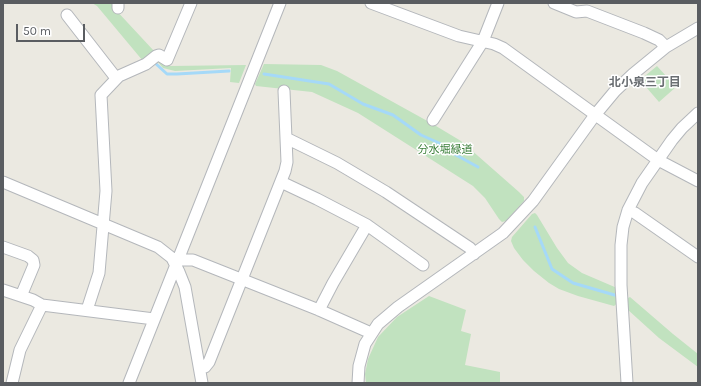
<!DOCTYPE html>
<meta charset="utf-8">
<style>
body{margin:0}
#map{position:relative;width:701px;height:386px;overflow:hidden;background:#ebe9e1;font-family:Karla,sans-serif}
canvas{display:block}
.frame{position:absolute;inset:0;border:4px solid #5a5d61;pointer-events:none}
.scale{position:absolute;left:16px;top:24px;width:69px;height:18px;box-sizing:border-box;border:2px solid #5a5d61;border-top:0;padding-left:5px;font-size:12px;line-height:14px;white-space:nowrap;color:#5a5d61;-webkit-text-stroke:3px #fff;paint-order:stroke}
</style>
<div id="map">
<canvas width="701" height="386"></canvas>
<div class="frame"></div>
<div class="scale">50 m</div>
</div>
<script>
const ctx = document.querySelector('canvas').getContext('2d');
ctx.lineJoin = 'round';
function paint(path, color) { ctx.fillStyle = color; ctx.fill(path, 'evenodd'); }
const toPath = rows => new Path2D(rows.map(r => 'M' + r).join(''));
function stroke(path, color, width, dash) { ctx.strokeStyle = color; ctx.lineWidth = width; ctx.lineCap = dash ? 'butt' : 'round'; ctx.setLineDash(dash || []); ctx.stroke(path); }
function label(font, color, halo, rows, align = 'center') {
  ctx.font = font + ' Karla,"Noto Sans JP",sans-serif'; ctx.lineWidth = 3; ctx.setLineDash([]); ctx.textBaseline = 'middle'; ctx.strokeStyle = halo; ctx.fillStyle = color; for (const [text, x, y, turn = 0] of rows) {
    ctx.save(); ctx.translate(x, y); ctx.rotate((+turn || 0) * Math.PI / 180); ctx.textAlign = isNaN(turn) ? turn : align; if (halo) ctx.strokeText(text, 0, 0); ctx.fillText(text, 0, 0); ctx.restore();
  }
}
paint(toPath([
 [92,3,115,3,114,8,154,51,143,61,97,6],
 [157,61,170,66,246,65,239,83,230,82,231,68,175,71,163,68],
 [264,64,321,65,337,71,431,123,461,141,519,192,524,197,524,201,506,221,502,222,499,219,485,198,473,186,358,113,312,92,256,86,255,84],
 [657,66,676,87,659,102,640,80],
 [535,213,537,215,557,248,568,263,582,273,617,288,620,301,614,306,578,296,559,289,549,283,534,271,523,260,514,248,511,241,512,237,532,214],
 [429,296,466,310,461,331,471,334,465,365,500,372,500,383,366,383,365,374,368,359,378,337,397,317],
 [630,297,673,334,698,354,698,367,659,338,627,309,628,298]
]), '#c1e2bf');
stroke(toPath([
 [155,63,167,74,177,74,229,71],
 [264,74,329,84,363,104,393,115,421,135,439,143,456,155,478,167],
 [535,227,552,269,573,283,618,296]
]), '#a5d9f8', 3);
const minor = toPath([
 [118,3,118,8],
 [371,3,459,36,494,44,503,48,658,160,698,181],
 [554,3,576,12,587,11,644,33,659,40,666,47],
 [67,15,116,78],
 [433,120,483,41,498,3],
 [286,138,337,163,386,192,470,248,474,254],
 [3,182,158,247,172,258,179,272,185,287,202,383],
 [281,182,317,199,367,225,423,265],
 [628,210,635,213,698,257],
 [3,247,28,256,33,260,34,265,21,296],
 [178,260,193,260,198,262,319,310,371,333],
 [3,290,33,300,42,305,154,319],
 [87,310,99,273,106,191,101,95,119,76,146,64,156,56,159,55,167,60,191,3],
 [319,310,333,283,367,225],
 [200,369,205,367,209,362,285,171,287,162,284,91],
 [12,383,20,350,42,305],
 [129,383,280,3],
 [358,383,359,366,365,344,378,324,398,307,503,233,533,201,595,115,615,91,633,74,666,47,698,28],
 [627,383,621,285,621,245,623,227,628,210,642,183,672,140,682,128,698,113]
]);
stroke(minor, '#b4b7bb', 13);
stroke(minor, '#fff', 11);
label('11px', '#3b7f3a', '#fff', [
 ["分水堀緑道",445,150]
]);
label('bold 12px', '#6b6f73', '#fff', [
 ["北小泉三丁目",645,83]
]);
</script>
